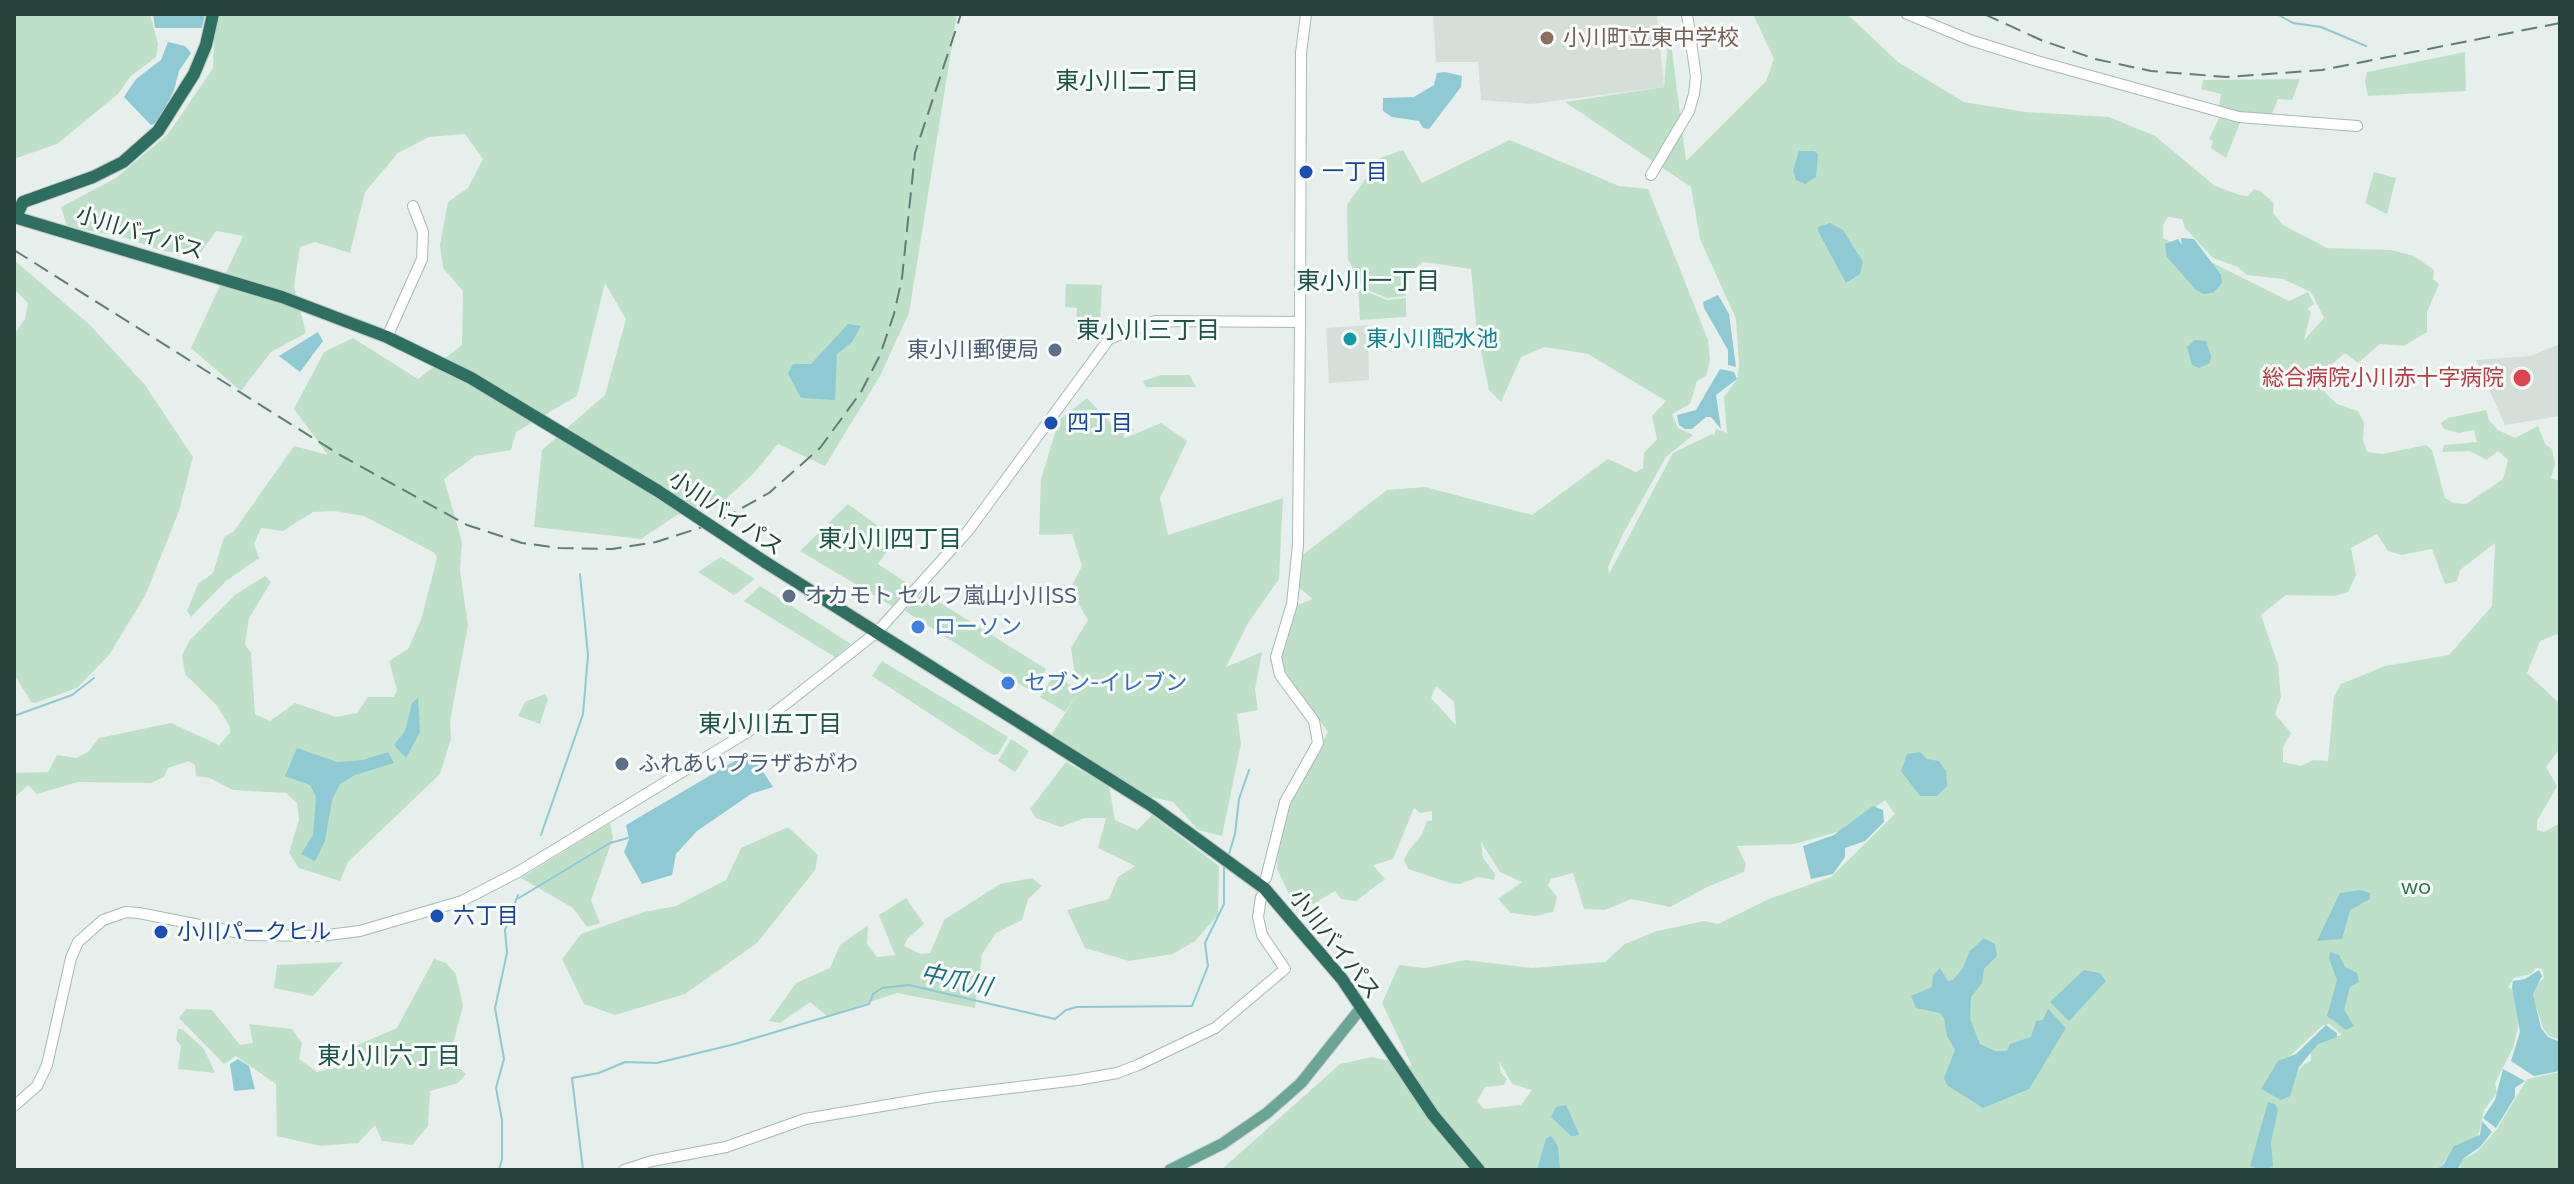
<!DOCTYPE html>
<meta charset="utf-8">
<style>
body{margin:0}
#map{position:relative;width:2574px;height:1184px;overflow:hidden;background:#e6efeb;font-family:Commissioner,sans-serif}
canvas{display:block}
.frame{position:absolute;inset:0;border:16px solid #24423a;pointer-events:none}
</style>
<div id="map">
<canvas width="2574" height="1184"></canvas>
<div class="frame"></div>
</div>
<script>
const ctx = document.querySelector('canvas').getContext('2d');
ctx.lineJoin = 'round';
function paint(path, color) { ctx.fillStyle = color; ctx.fill(path, 'evenodd'); }
const toPath = rows => new Path2D(rows.map(r => 'M' + r).join(''));
function stroke(path, color, width, dash) { ctx.strokeStyle = color; ctx.lineWidth = width; ctx.lineCap = dash ? 'butt' : 'round'; ctx.setLineDash(dash || []); ctx.stroke(path); }
function label(font, color, halo, rows, align = 'center') {
  ctx.font = font + ' Commissioner,"Noto Sans JP",sans-serif'; ctx.lineWidth = 6; ctx.setLineDash([]); ctx.textBaseline = 'middle'; ctx.strokeStyle = halo; ctx.fillStyle = color; for (const [text, x, y, turn = 0] of rows) {
    ctx.save(); ctx.translate(x, y); ctx.rotate((+turn || 0) * Math.PI / 180); ctx.textAlign = isNaN(turn) ? turn : align; if (halo) ctx.strokeText(text, 0, 0); ctx.fillText(text, 0, 0); ctx.restore();
  }
}
paint(toPath([
 [1433,14,1657,14,1664,87,1531,104,1481,100,1478,62,1436,62],
 [1368,325,1369,380,1329,383,1326,328],
 [2560,344,2560,416,2505,425,2476,360,2530,356]
]), '#d4dfda');
paint(toPath([
 [14,14,150,14,158,44,156,57,131,76,118,94,57,144,14,159],
 [215,14,957,14,909,313,880,376,825,466,778,444,753,474,716,508,677,515,641,539,534,527,542,450,605,395,626,319,605,283,577,396,516,432,511,450,475,456,444,479,462,542,460,570,468,625,450,721,451,739,440,774,348,862,340,881,299,868,289,853,299,820,297,803,286,793,233,790,210,778,196,776,195,765,189,761,168,768,164,777,151,783,78,782,37,794,28,785,14,798,14,773,48,772,57,755,77,758,89,751,99,738,171,723,219,745,230,733,230,727,217,706,185,674,182,655,190,640,235,595,265,576,271,582,249,618,245,644,251,653,255,714,270,721,295,703,336,717,357,713,368,697,394,697,397,690,389,661,408,649,421,620,437,558,435,553,364,516,334,511,313,512,283,531,261,528,254,544,259,558,226,581,191,617,187,611,198,584,213,573,224,537,234,531,294,446,328,455,294,409,324,352,353,338,418,379,462,345,463,291,443,268,440,245,448,202,468,188,483,159,465,134,429,137,398,153,365,192,350,253,315,242,300,247,294,286,306,333,271,352,241,391,191,348,243,236,216,231,199,255,163,251,126,238,67,226,61,207,116,178,168,134,213,68],
 [1753,14,1847,14,1898,62,1964,102,2026,112,2109,117,2155,136,2215,186,2240,195,2248,196,2254,189,2260,191,2274,203,2273,213,2283,225,2327,248,2391,250,2414,256,2434,270,2433,279,2439,284,2427,312,2427,332,2404,346,2380,344,2358,363,2345,353,2326,369,2319,387,2337,404,2358,411,2364,423,2363,440,2367,452,2382,454,2426,445,2432,450,2445,498,2454,503,2466,504,2503,479,2508,460,2498,451,2487,460,2470,451,2442,452,2444,445,2477,442,2474,430,2459,433,2444,429,2441,423,2448,418,2486,410,2489,420,2498,430,2515,438,2538,426,2545,444,2552,449,2555,464,2551,478,2560,481,2560,633,2540,641,2527,673,2560,704,2560,748,2546,767,2557,786,2537,821,2537,830,2544,832,2560,823,2560,1040,2549,1036,2543,1028,2531,990,2544,978,2542,969,2536,968,2531,974,2514,978,2508,987,2517,992,2518,1027,2513,1048,2495,1083,2497,1093,2484,1110,2477,1141,2458,1144,2438,1170,1221,1170,1340,1064,1372,1057,1412,1066,1382,1003,1399,965,1425,968,1466,960,1532,968,1605,962,1625,944,1657,931,1704,921,1718,924,1769,899,1831,877,1895,814,1885,800,1845,830,1794,844,1737,846,1746,864,1744,872,1707,887,1670,907,1631,899,1605,910,1584,909,1573,873,1551,879,1548,885,1557,897,1553,912,1535,916,1511,913,1498,899,1522,882,1500,872,1481,842,1483,858,1495,874,1494,880,1478,877,1460,884,1450,883,1408,869,1404,860,1408,852,1422,834,1427,821,1432,821,1432,811,1420,813,1414,808,1393,859,1373,865,1385,879,1356,901,1341,899,1335,891,1303,910,1289,894,1277,869,1279,816,1328,732,1278,662,1294,606,1313,599,1293,583,1300,557,1387,490,1425,487,1532,515,1608,459,1636,472,1643,468,1644,453,1657,439,1652,416,1666,401,1588,354,1545,347,1521,357,1501,402,1489,390,1477,332,1471,269,1423,262,1406,277,1406,296,1387,298,1363,288,1348,259,1347,205,1380,158,1403,150,1422,183,1510,140,1619,186,1648,189,1708,340,1710,361,1706,376,1697,381,1690,404,1672,414,1678,428,1693,435,1666,457,1623,534,1608,567,1609,574,1673,453,1712,434,1714,436,1716,429,1727,433,1724,397,1737,379,1739,365,1736,319,1700,239,1691,187,1565,102,1664,87,1669,27,1686,161,1766,81,1774,59],
 [2168,217,2182,219,2185,228,2213,258,2238,267,2247,275,2283,279,2311,292,2324,318,2304,340,2311,312,2307,309,2314,304,2308,292,2289,301,2163,238,2163,225],
 [2377,534,2388,551,2402,555,2432,549,2445,584,2457,581,2460,570,2495,543,2492,606,2449,655,2385,666,2341,684,2334,697,2328,761,2313,760,2301,766,2283,762,2283,747,2291,733,2275,714,2281,697,2278,665,2261,615,2286,595,2334,596,2348,592,2356,575,2351,548],
 [1436,686,1454,702,1456,725,1431,698],
 [2329,1024,2342,1035,2322,1040,2311,1049,2311,1060,2301,1067,2292,1082,2291,1055,2322,1026],
 [1499,1061,1512,1084,1532,1090,1521,1105,1484,1109,1477,1101,1485,1087,1504,1085,1507,1079,1501,1073],
 [2465,52,2466,91,2368,96,2365,82,2367,72],
 [2300,79,2292,100,2278,99,2270,119,2219,107,2221,94,2201,89,2203,80],
 [2219,118,2240,123,2226,158,2211,148,2213,141,2209,139],
 [2374,172,2396,178,2387,214,2365,203],
 [14,260,90,325,145,385,193,457,179,511,145,596,109,655,77,688,35,703,31,702,14,674,14,334,25,319,28,303,14,289],
 [1066,284,1102,285,1100,326,1076,327,1077,308,1065,307],
 [1358,288,1387,300,1406,298,1406,317,1360,320],
 [1161,375,1190,375,1196,387,1146,387,1143,381],
 [1087,398,1114,427,1119,419,1134,430,1123,435,1125,438,1161,423,1187,441,1160,498,1168,535,1283,498,1279,579,1248,623,1226,667,1262,652,1255,689,1258,710,1237,714,1241,744,1222,836,1198,830,1173,802,1143,795,1050,737,1078,693,1065,712,1040,697,1054,675,1077,689,1071,648,1088,620,1070,589,1082,566,1072,534,1039,535,1041,479,1059,420],
 [848,504,896,539,878,564,911,586,892,606,800,551],
 [721,557,755,579,734,595,698,572],
 [760,586,851,644,835,657,744,601],
 [923,592,1046,669,1034,693,905,611],
 [882,661,1008,737,998,754,993,755,872,676],
 [545,694,548,699,540,724,518,716,525,702],
 [1011,739,1029,751,1015,772,998,761],
 [1066,762,1109,786,1115,820,1137,830,1152,815,1219,866,1218,915,1195,941,1173,954,1129,961,1085,948,1067,910,1109,899,1118,877,1135,866,1098,848,1106,818,1085,818,1061,827,1036,818,1030,809],
 [610,823,613,838,591,900,600,923,587,927,573,908,521,878],
 [788,827,818,855,815,870,757,943,685,994,615,1015,584,1004,562,959,581,934,644,912,676,906,726,880,741,848],
 [1032,878,1042,886,1028,899,1022,920,996,933,982,954,975,1008,897,993,827,1016,810,1002,780,1023,769,1021,796,983,830,968,840,945,868,925,867,944,877,957,895,955,879,915,906,898,924,924,907,939,904,946,921,954,930,953,944,920,1000,884],
 [434,959,446,963,456,974,463,1006,453,1044,453,1063,466,1074,458,1083,430,1091,428,1126,412,1145,382,1141,375,1125,358,1143,320,1146,277,1136,276,1084,236,1056,224,1064,179,1018,186,1009,212,1010,240,1045,253,1043,249,1024,292,1029,302,1043,299,1059,317,1072,354,1062,353,1047,397,1028],
 [343,962,313,996,274,988,277,965],
 [178,1029,182,1029,204,1049,215,1073,178,1069,181,1046,176,1040],
 [2560,1072,2560,1170,2459,1170,2462,1160,2477,1152,2497,1129,2527,1079]
]), '#bfe0c8');
paint(toPath([
 [153,14,205,14,202,28,155,28],
 [168,42,185,46,191,53,179,71,174,90,158,122,151,125,124,97,136,79,161,60],
 [1445,72,1462,76,1461,87,1429,129,1423,128,1419,121,1392,117,1383,111,1383,98,1414,97,1434,85,1437,73],
 [1799,151,1815,151,1818,155,1816,177,1805,184,1796,180,1793,170],
 [1830,223,1843,230,1863,262,1860,274,1846,283,1818,231,1818,227],
 [2181,238,2194,239,2221,275,2222,283,2213,293,2203,294,2196,290,2167,257,2165,244,2178,239,2182,245],
 [1718,295,1729,314,1736,367,1728,365,1728,350,1704,308,1703,302],
 [848,324,861,326,852,342,837,354,835,400,801,398,788,374,793,364,811,364],
 [318,332,323,341,300,372,279,356],
 [2195,340,2206,341,2211,356,2210,363,2199,368,2192,365,2187,347],
 [1720,369,1734,372,1737,379,1716,395,1721,429,1711,417,1706,417,1692,429,1685,429,1679,425,1677,415,1696,410],
 [418,698,420,732,406,758,394,745,405,731,412,703],
 [297,748,337,762,363,760,388,752,394,763,355,775,340,784,332,800,325,841,315,861,301,854,313,835,316,797,310,785,285,776],
 [750,752,773,787,751,794,697,831,676,854,672,875,642,884,624,852,629,839,626,825],
 [1920,752,1927,759,1939,761,1946,771,1947,786,1937,796,1920,796,1901,771,1907,754],
 [1873,806,1883,810,1884,822,1865,841,1845,848,1845,857,1833,874,1811,879,1803,846,1834,835],
 [2361,890,2370,893,2370,899,2350,910,2342,939,2317,941,2340,893],
 [1984,938,1995,944,1997,956,1984,969,1982,983,1971,997,1970,1019,1980,1044,1995,1051,2007,1051,2010,1044,2031,1037,2036,1021,2043,1020,2048,1009,2066,1028,2029,1089,1983,1108,1947,1085,1944,1078,1955,1050,1947,1036,1944,1018,1940,1013,1916,1008,1911,996,1932,987,1933,975,1940,968,1948,981,1953,980,1963,968,1969,952],
 [2330,952,2339,955,2345,967,2357,973,2359,982,2350,987,2344,1010,2354,1026,2346,1030,2327,1016,2337,980,2329,959],
 [2084,970,2100,973,2106,981,2069,1021,2050,1002],
 [2539,970,2542,976,2533,994,2541,1028,2548,1037,2560,1042,2560,1071,2534,1076,2511,1061,2520,1032,2512,987,2513,981,2525,979],
 [2326,1025,2337,1033,2337,1037,2318,1044,2299,1067,2290,1096,2281,1100,2261,1089,2278,1061,2296,1054],
 [238,1059,249,1066,255,1089,234,1091,230,1064],
 [2503,1069,2525,1081,2515,1088,2515,1097,2496,1128,2483,1118,2495,1100],
 [2268,1102,2275,1104,2278,1110,2271,1142,2273,1167,2261,1170,2250,1166],
 [1566,1105,1579,1134,1575,1136,1571,1136,1551,1117,1556,1107],
 [2482,1121,2492,1132,2480,1147,2464,1158,2457,1170,2436,1170,2444,1164,2454,1146,2480,1135],
 [1551,1136,1558,1146,1560,1170,1537,1170,1546,1138]
]), '#8ec9d4');
stroke(toPath([
 [2277,14,2293,23,2321,27,2366,46],
 [14,716,72,695,94,678],
 [541,835,583,714,588,655,580,574],
 [1229,854,1235,834,1239,799,1249,770],
 [519,898,610,843,628,838],
 [499,1170,502,1159,502,1120,496,1088,504,1059,495,1008,507,953,505,930,518,895],
 [583,1170,572,1078,599,1073,625,1062,657,1063,735,1044,869,1004,873,994,882,988,909,985,1055,1019,1066,1010,1077,1007,1192,1006,1208,966,1205,943,1224,904,1224,867]
]), '#8ec9d4', 2);
const secondary = toPath([
 [1907,14,1970,40,2037,61,2239,117,2357,126],
 [1651,175,1689,111,1694,94,1696,77,1687,14],
 [387,337,422,259,423,232,413,206],
 [1266,878,1285,802,1318,743,1314,721,1280,675,1276,657,1292,604,1298,545,1300,322],
 [14,1106,37,1086,47,1065,71,958,78,942,103,920,126,912,139,913,250,935,320,936,360,931,462,901,518,872,759,725,877,632,968,531,1109,339,1155,321,1300,322,1301,53,1306,14],
 [624,1170,652,1161,726,1147,805,1119,935,1097,1077,1080,1117,1073,1138,1065,1215,1028,1285,969,1262,935,1258,917,1261,897]
]);
const primary = toPath([
 [1170,1170,1222,1144,1267,1113,1301,1083,1361,1008]
]);
const highway = toPath([
 [14,217,282,297,387,337,471,378,658,491],
 [16,217,23,202,93,177,123,162,158,131,194,74,206,45,213,14],
 [765,562,1152,806,1264,888,1342,979,1433,1115,1479,1170]
]);
stroke(secondary, '#a4bbb3', 12);
stroke(primary, '#c2cac8', 13);
stroke(highway, '#c2cac8', 14);
stroke(secondary, '#fff', 10);
stroke(primary, '#6aa596', 11);
stroke(highway, '#2f6f62', 12);
stroke(toPath([
 [1984,14,2041,40,2095,59,2151,71,2226,77,2322,70,2560,23],
 [14,250,340,455,467,525,522,543,559,548,612,549,656,542,715,523,769,493,820,448,861,392,880,355,894,314,902,278,915,153,961,14]
]), '#5f7d75', 2, [16, 8]);
const highwayBridge = toPath([
 [658,491,765,562]
]);
stroke(highwayBridge, '#c2cac8', 14, []);
stroke(highwayBridge, '#2f6f62', 12);
for (const [x, y, r, color] of [
 [1547,38,8,"#8d6e63"],
 [1306,172,8,"#1a4fb4"],
 [1350,339,8,"#0f9aa8"],
 [1055,350,8,"#5c6f8a"],
 [2522,378,10,"#e0444e"],
 [1051,423,8,"#1a4fb4"],
 [789,596,8,"#5c6f8a"],
 [918,627,8,"#3f7fe0"],
 [1008,683,8,"#3f7fe0"],
 [622,764,8,"#5c6f8a"],
 [437,916,8,"#1a4fb4"],
 [161,932,8,"#1a4fb4"]
]) { const dot = new Path2D(); dot.arc(x, y, r, 0, 2 * Math.PI); ctx.fillStyle = color; ctx.fill(dot); stroke(dot, '#f7fbf9', 3); }
label('22px', '#785e54', '#f7fbf9', [
 ["小川町立東中学校",1563,38]
], 'left');
label('22px', '#164399', '#f7fbf9', [
 ["一丁目",1322,172],
 ["四丁目",1067,423],
 ["六丁目",453,916],
 ["小川パークヒル",177,932]
], 'left');
label('22px', '#24423a', '#f7fbf9', [
 ["小川バイパス",140,233,17],
 ["小川バイパス",726,513,34],
 ["小川バイパス",1335,944,52]
]);
label('22px', '#0d838f', '#f7fbf9', [
 ["東小川配水池",1366,339]
], 'left');
label('22px', '#4e5e75', '#f7fbf9', [
 ["東小川郵便局",1039,350,"right"],
 ["オカモト セルフ嵐山小川SS",805,596],
 ["ふれあいプラザおがわ",638,764]
], 'left');
label('22px', '#be3a42', '#f7fbf9', [
 ["総合病院小川赤十字病院",2504,378]
], 'right');
label('22px', '#366cbe', '#f7fbf9', [
 ["ローソン",934,627],
 ["セブン-イレブン",1024,683]
], 'left');
label('22px', '#2d7a4b', '#f7fbf9', [
 ["wo",2416,887]
]);
label('24px', '#1f5548', '#f7fbf9', [
 ["東小川二丁目",1127,81],
 ["東小川一丁目",1368,281],
 ["東小川三丁目",1148,330],
 ["東小川四丁目",890,539],
 ["東小川五丁目",770,724],
 ["東小川六丁目",389,1056]
]);
label('italic 24px', '#1c6f80', '#f7fbf9', [
 ["中爪川",956,980,12]
]);
</script>
